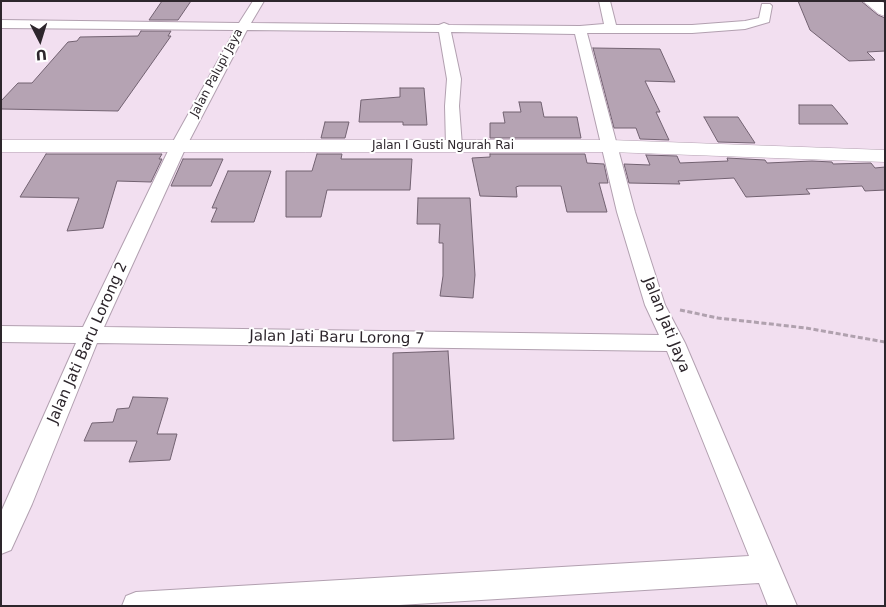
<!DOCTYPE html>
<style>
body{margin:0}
#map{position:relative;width:886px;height:607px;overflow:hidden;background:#f2dff0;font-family:"DejaVu Sans",sans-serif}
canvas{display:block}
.frame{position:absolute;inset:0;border:2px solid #2d262c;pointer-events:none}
.north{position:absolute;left:15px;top:15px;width:50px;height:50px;-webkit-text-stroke:4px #fff;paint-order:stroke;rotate:175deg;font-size:14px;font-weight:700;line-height:20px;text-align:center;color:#2d262c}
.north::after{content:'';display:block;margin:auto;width:18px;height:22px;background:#2d262c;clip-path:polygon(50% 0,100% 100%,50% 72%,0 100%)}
</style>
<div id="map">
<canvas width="886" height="607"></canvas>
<div class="frame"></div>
<div class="north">U</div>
</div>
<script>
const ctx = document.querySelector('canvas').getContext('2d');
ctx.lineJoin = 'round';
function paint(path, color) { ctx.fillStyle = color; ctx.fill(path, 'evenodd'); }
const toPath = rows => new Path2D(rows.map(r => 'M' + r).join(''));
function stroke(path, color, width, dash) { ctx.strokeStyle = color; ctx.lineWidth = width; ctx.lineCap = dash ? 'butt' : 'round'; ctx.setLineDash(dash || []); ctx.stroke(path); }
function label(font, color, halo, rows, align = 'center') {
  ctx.font = font + ' "DejaVu Sans",sans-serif'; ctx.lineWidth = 4; ctx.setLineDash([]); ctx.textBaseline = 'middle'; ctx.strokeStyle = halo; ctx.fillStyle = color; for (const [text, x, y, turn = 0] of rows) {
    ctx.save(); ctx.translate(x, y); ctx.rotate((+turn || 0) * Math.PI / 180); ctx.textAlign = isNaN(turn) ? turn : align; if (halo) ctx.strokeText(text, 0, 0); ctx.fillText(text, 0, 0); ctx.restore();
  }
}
const building = toPath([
 [162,1,191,1,178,20,149,20,162,1],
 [798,1,861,1,878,15,885,18,885,51,867,52,875,60,849,61,810,30,798,1],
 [141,31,171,31,168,36,171,36,118,111,1,109,1,101,18,83,32,83,68,42,77,41,80,37,138,36,141,31],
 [593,48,660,49,675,82,645,81,660,112,656,112,669,140,640,139,636,128,614,128,593,48],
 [400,88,424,88,427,125,403,125,403,122,359,122,361,100,400,97,400,88],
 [519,102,541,102,544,117,577,117,581,138,490,138,490,123,505,123,503,112,521,112,519,102],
 [799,105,832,105,848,124,799,124,799,105],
 [704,117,738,117,755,143,718,142,704,117],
 [325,122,349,122,345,138,321,138,325,122],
 [46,154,162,154,159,159,162,159,151,182,117,181,103,228,67,231,79,198,20,197,46,154],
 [317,154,342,154,341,159,412,159,410,190,327,190,321,217,286,217,286,171,312,171,317,154],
 [490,154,585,154,587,163,604,164,608,183,599,183,607,212,567,212,561,186,519,186,516,187,517,197,480,196,472,158,490,157,490,154],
 [646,155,677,156,680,163,728,161,727,158,765,160,767,163,812,161,832,162,833,164,871,163,875,168,885,167,885,190,865,191,862,186,806,189,810,194,746,197,734,178,678,181,680,184,629,183,624,164,650,165,646,155],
 [183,159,223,159,211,186,171,186,183,159],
 [228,171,271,171,254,222,211,222,217,208,212,208,228,171],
 [418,198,470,198,475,275,473,298,440,296,443,276,443,243,439,243,440,224,417,224,418,198],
 [448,351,454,439,393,441,393,353,448,351],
 [133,397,168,398,157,434,177,434,170,460,129,462,137,441,84,441,92,423,113,422,117,409,129,408,133,397]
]);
paint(building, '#b5a3b3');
stroke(building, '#726271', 1);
const street = toPath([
 [253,1,264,1,251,23,439,25,444,23,449,25,580,26,604,24,599,1,610,1,616,25,692,25,745,21,759,18,762,4,770,4,772,6,769,22,745,29,692,33,587,33,635,212,665,305,685,343,797,606,768,606,759,583,383,606,122,606,126,596,136,592,749,556,667,351,97,343,32,504,11,550,1,554,1,512,76,343,1,342,1,326,83,327,170,147,235,30,1,28,1,20,239,23,253,1],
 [247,30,439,32,447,79,445,106,446,146,449,149,454,151,459,149,462,146,459,106,461,79,451,32,575,34,617,212,645,305,659,335,104,327,186,147,247,30]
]);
const secondary = toPath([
 [863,1,881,1,885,4,885,16,879,14,863,1],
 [1,140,610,140,885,150,885,162,610,152,1,152,1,140]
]);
stroke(street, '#b2a0b0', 2);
stroke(secondary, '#b2a0b0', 1);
stroke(toPath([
 [680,310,718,318,806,328,885,342]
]), '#b0a1ae', 3, [5, 2.5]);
paint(street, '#fff');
paint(secondary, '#fff');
label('12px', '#2d262c', '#fff', [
 ["Jalan Palupi Jaya",217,73,-62],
 ["Jalan I Gusti Ngurah Rai",443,146]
]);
label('15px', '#2d262c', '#fff', [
 ["Jalan Jati Jaya",666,325,68],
 ["Jalan Jati Baru Lorong 7",337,338,1],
 ["Jalan Jati Baru Lorong 2",88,343,-66]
]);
</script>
